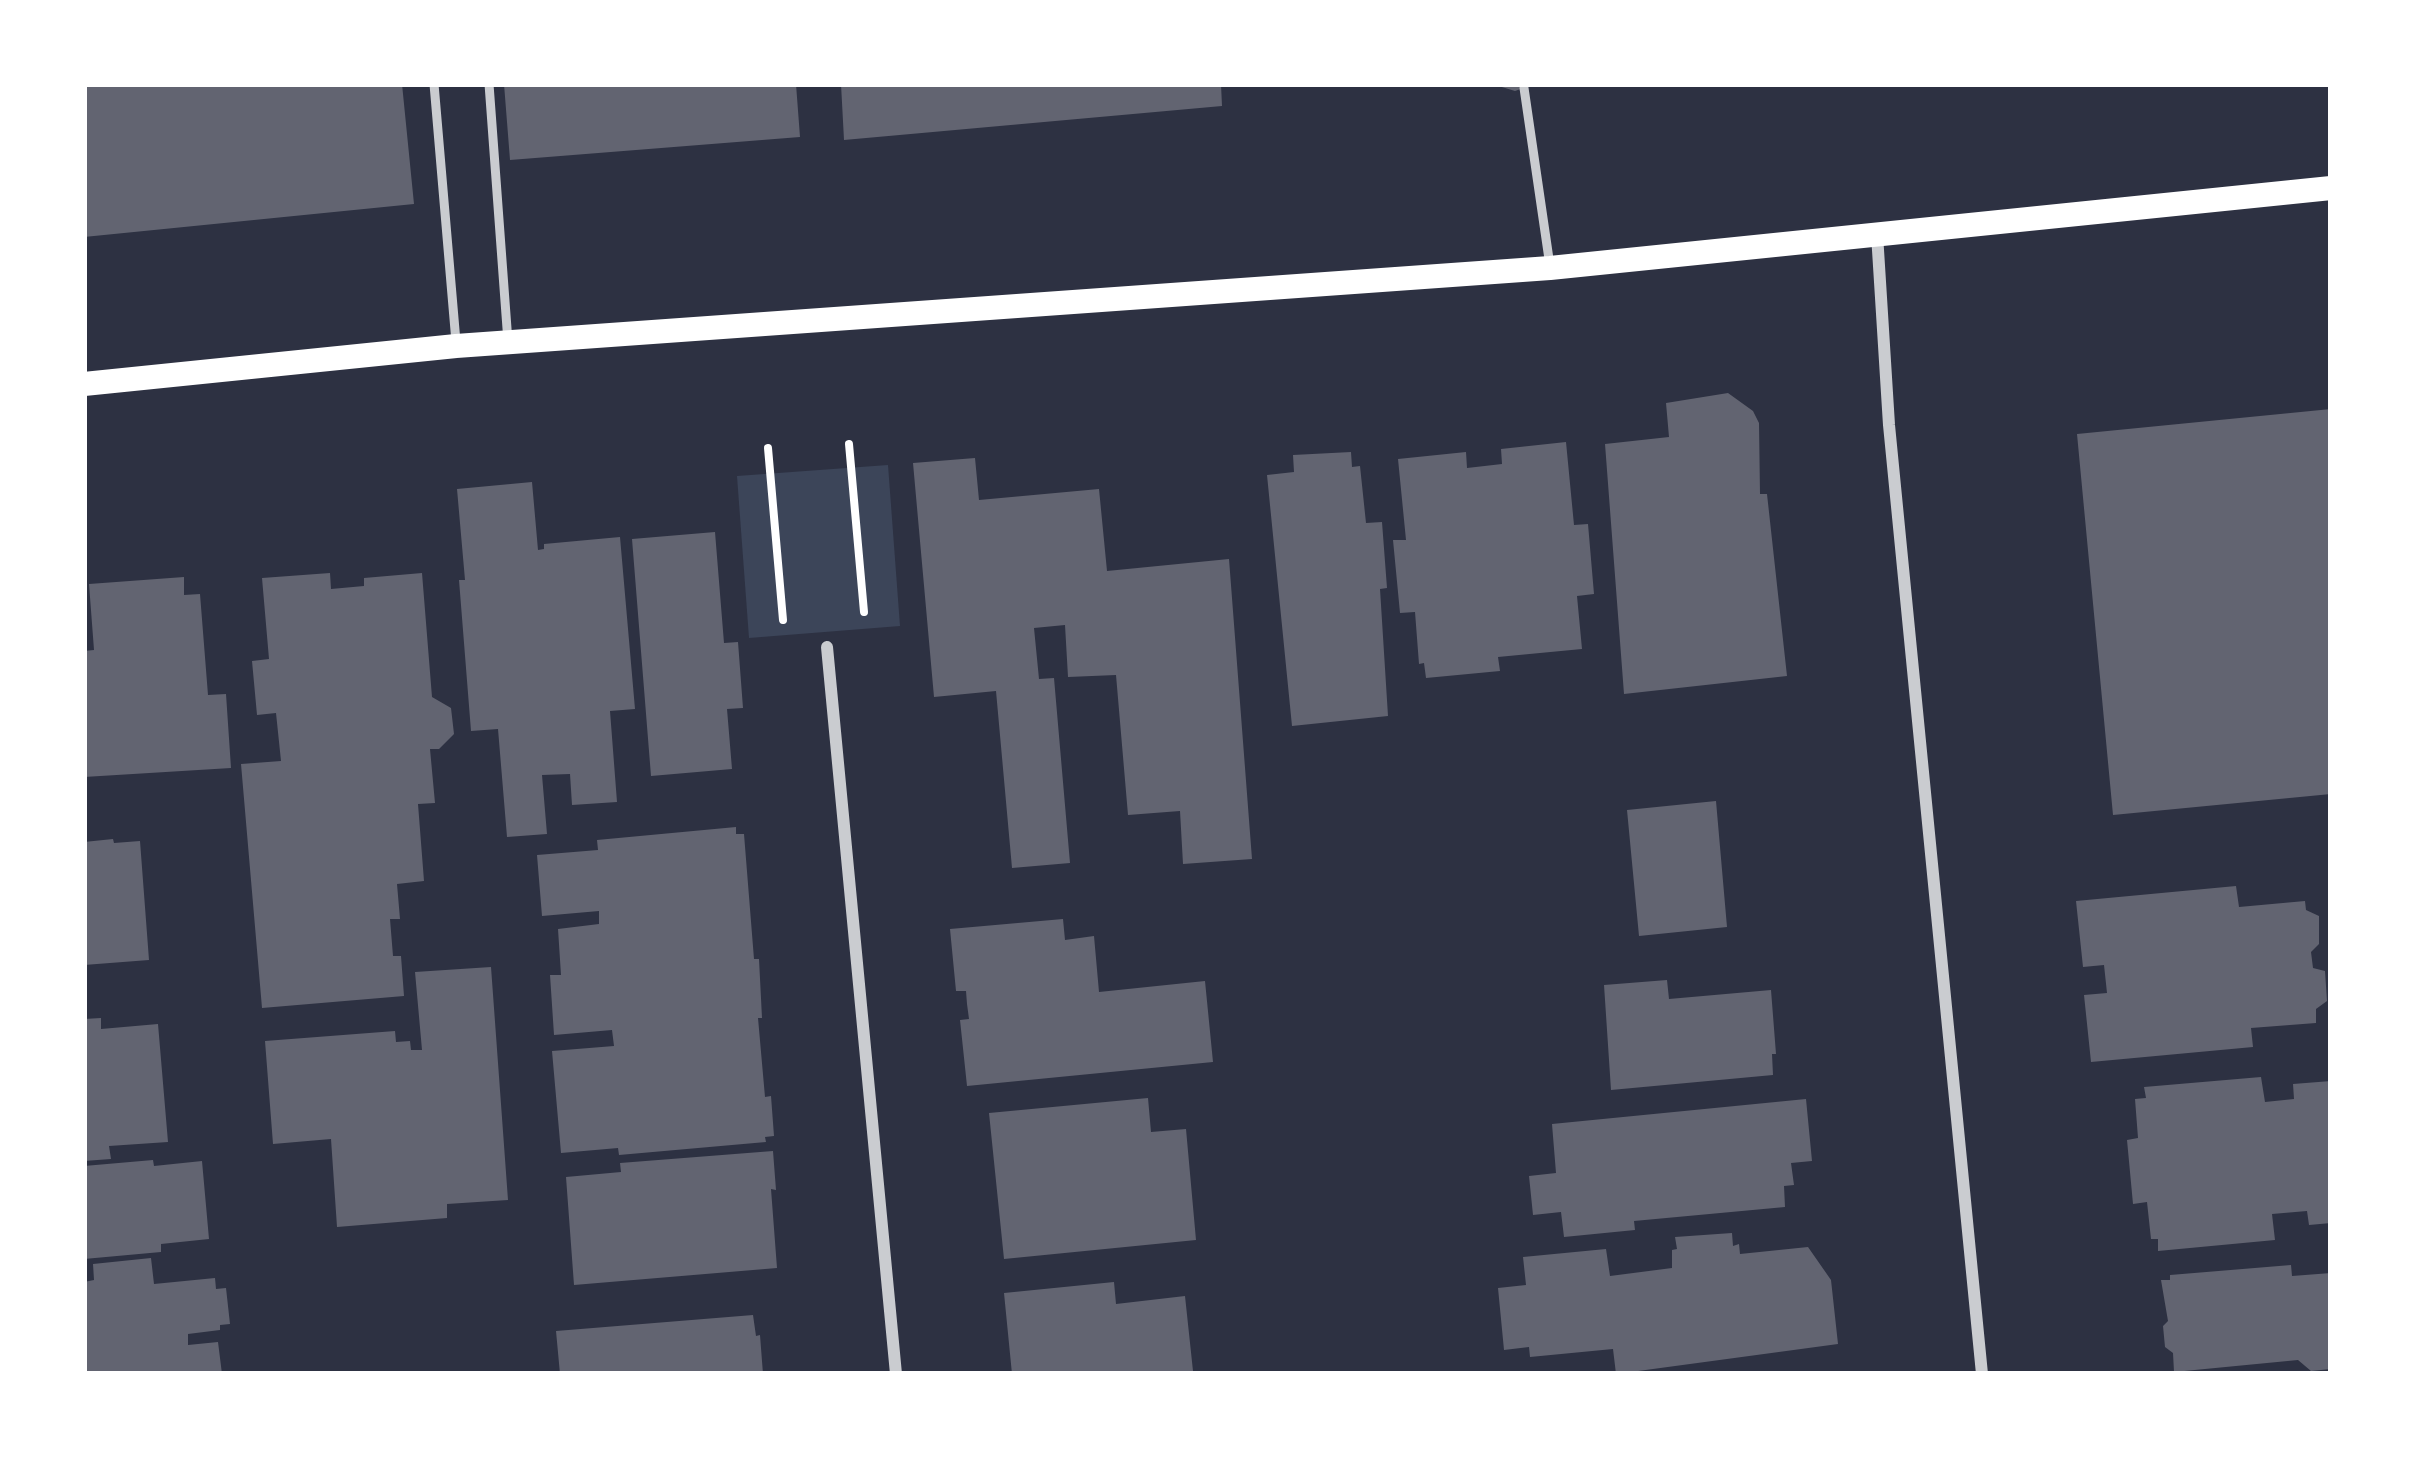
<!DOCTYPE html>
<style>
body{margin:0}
#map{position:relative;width:2415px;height:1458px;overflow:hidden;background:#2d3142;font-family:Commissioner,sans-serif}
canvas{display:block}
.frame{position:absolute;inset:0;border:87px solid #fff;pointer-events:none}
</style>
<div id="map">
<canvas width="2415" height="1458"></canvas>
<div class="frame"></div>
</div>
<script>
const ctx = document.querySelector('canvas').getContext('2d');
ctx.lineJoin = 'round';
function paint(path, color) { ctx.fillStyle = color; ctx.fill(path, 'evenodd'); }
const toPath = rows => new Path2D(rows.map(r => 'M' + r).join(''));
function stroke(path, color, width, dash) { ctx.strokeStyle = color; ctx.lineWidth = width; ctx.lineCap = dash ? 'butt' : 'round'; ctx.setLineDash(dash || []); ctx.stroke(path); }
paint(toPath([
 [888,465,900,626,749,638,737,476]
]), '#3c4559');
paint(toPath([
 [84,84,402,84,414,204,84,237],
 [504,84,796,84,800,137,510,160],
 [841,84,1221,84,1222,106,844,140],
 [1492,84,1532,85,1515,91],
 [1728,393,1753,411,1759,423,1760,494,1767,494,1787,676,1624,694,1605,444,1669,437,1666,403],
 [2331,409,2331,794,2113,815,2077,434],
 [1566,442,1574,525,1588,524,1594,594,1577,596,1582,649,1498,657,1500,671,1426,678,1424,663,1419,664,1415,612,1400,613,1393,540,1406,540,1398,459,1466,452,1467,468,1502,464,1501,449],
 [1351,452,1352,467,1360,466,1366,523,1382,522,1387,588,1380,589,1388,716,1292,726,1267,475,1294,472,1293,455],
 [975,458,979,500,1099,489,1107,571,1229,559,1252,859,1183,864,1180,811,1128,815,1116,675,1068,677,1065,625,1034,628,1039,679,1054,678,1070,863,1012,868,996,691,934,697,913,463],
 [532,482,538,550,544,549,544,544,620,537,635,709,610,711,617,802,572,805,570,774,542,775,547,834,507,837,498,729,471,731,459,580,465,580,457,489],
 [715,532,724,643,738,642,743,708,727,709,732,769,651,776,632,539],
 [330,573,331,589,364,586,364,578,422,573,432,697,451,708,454,734,439,749,430,749,435,803,418,804,424,881,397,884,400,919,390,919,393,956,401,956,404,996,262,1008,241,764,281,761,276,713,257,715,252,661,269,659,262,578],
 [184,577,184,595,200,594,208,695,226,694,231,768,84,777,84,651,94,650,89,584],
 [1716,801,1727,927,1639,936,1627,810],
 [736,827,736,834,744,834,754,959,759,959,762,1018,758,1018,765,1097,771,1096,774,1136,765,1137,766,1142,619,1155,618,1148,561,1153,552,1051,614,1046,612,1030,554,1035,550,975,561,975,558,929,599,924,599,911,542,916,537,855,598,850,597,840],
 [113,839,114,843,140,841,149,960,84,965,84,842],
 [2236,886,2239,907,2305,901,2306,910,2319,916,2319,944,2311,952,2313,968,2325,971,2327,1001,2316,1009,2316,1023,2251,1028,2253,1047,2091,1062,2084,995,2107,993,2104,965,2083,967,2076,901],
 [1063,919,1065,940,1094,936,1099,992,1205,981,1213,1062,967,1086,960,1020,969,1019,967,1004,966,991,956,991,950,929],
 [491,967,508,1200,447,1204,447,1218,337,1227,331,1139,273,1144,265,1041,395,1031,396,1042,410,1041,411,1050,422,1050,415,972],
 [1667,980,1669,999,1771,990,1776,1054,1772,1054,1773,1075,1611,1090,1604,985],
 [101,1018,101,1029,158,1024,168,1142,109,1146,111,1159,84,1161,84,1019],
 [2261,1077,2265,1102,2294,1099,2293,1084,2331,1081,2331,1223,2309,1225,2307,1211,2272,1214,2275,1240,2158,1251,2158,1239,2151,1239,2147,1202,2133,1204,2127,1140,2138,1138,2135,1099,2146,1098,2144,1087],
 [1148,1098,1151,1132,1186,1129,1196,1240,1004,1259,989,1113],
 [1806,1099,1812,1161,1791,1163,1794,1185,1784,1186,1785,1207,1634,1221,1635,1230,1564,1237,1561,1212,1533,1215,1529,1176,1556,1173,1552,1124],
 [773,1151,776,1190,771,1189,777,1268,574,1285,566,1177,621,1172,620,1163],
 [153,1160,154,1166,202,1161,209,1239,161,1244,161,1252,84,1259,84,1166],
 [1732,1233,1733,1246,1739,1244,1740,1254,1808,1247,1831,1280,1838,1344,1616,1374,1613,1349,1530,1357,1529,1347,1504,1350,1498,1288,1526,1285,1523,1257,1606,1249,1610,1276,1672,1268,1672,1250,1677,1249,1675,1237],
 [151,1258,154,1284,215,1278,216,1289,226,1288,230,1324,220,1325,220,1330,188,1334,188,1345,218,1342,222,1374,84,1374,84,1282,94,1280,93,1264],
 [2291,1265,2292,1276,2331,1273,2331,1369,2311,1371,2298,1360,2174,1372,2173,1353,2165,1347,2163,1326,2168,1321,2161,1280,2170,1280,2170,1275],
 [1114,1282,1116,1304,1185,1296,1193,1371,1012,1374,1004,1293],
 [753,1315,756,1336,760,1335,763,1374,560,1374,556,1331]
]), '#626471');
stroke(toPath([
 [849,444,864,612],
 [768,448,783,620]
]), '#fff', 8);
stroke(toPath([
 [434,84,456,342],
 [489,84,508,342],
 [1524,88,1550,266]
]), '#caccd0', 9);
stroke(toPath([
 [1877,234,1889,425,1982,1374],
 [827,647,896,1374]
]), '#caccd0', 12);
stroke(toPath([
 [84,384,456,346,1550,268,2331,188]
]), '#fff', 24);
</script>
